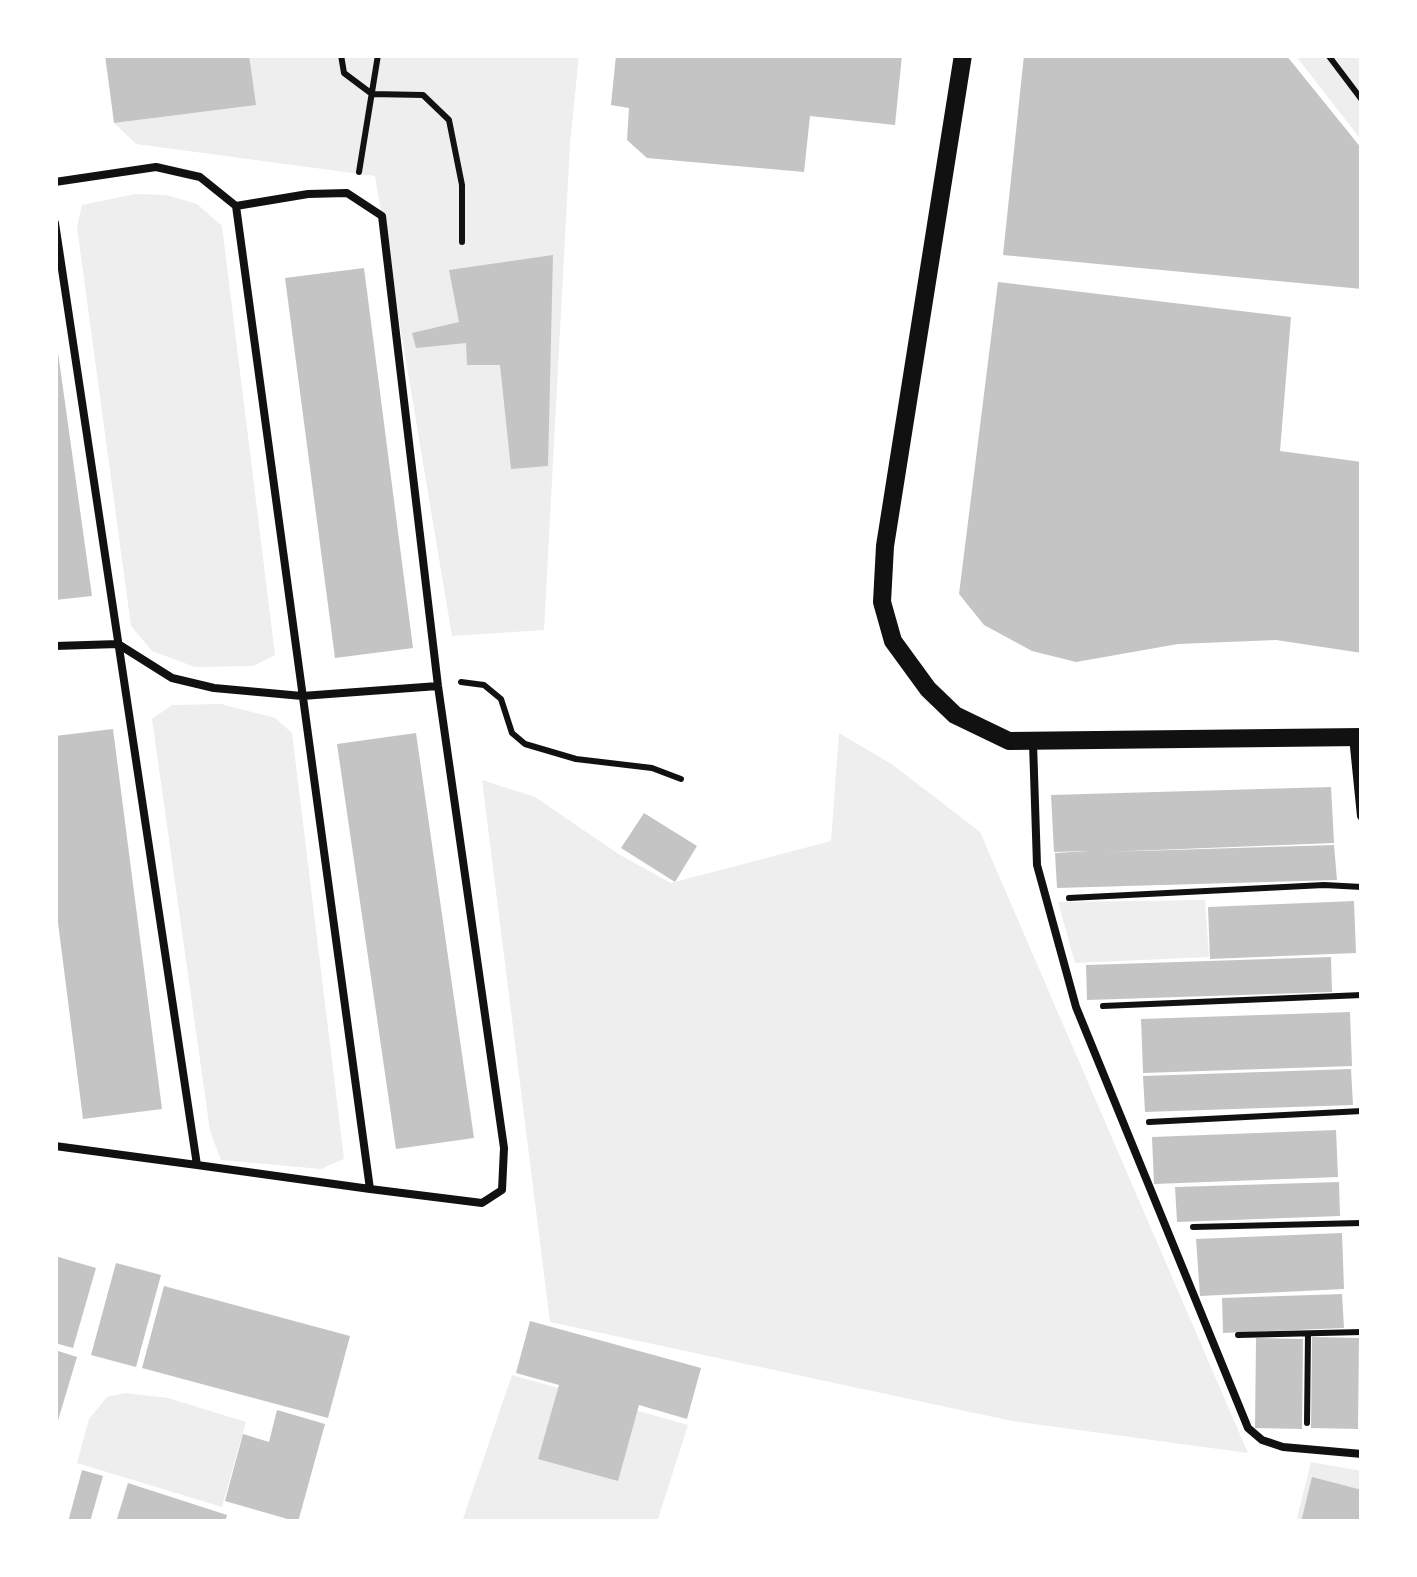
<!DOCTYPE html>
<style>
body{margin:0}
#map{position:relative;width:1417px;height:1577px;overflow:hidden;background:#fff;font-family:Barlow,sans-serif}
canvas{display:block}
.frame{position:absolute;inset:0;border:58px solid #fff;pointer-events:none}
</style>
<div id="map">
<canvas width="1417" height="1577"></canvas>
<div class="frame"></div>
</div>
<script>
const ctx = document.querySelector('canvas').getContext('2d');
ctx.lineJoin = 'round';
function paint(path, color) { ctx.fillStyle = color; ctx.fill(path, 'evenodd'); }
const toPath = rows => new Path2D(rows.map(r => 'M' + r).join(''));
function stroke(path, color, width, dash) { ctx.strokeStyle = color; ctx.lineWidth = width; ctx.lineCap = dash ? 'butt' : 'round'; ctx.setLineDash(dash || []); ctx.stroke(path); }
paint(toPath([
 [249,55,579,55,570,144,544,630,452,636,375,176,136,144,114,123,255,105],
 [1295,55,1362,55,1362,141],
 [135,194,166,195,197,204,222,226,275,655,253,666,195,667,152,651,131,626,77,227,82,205],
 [221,704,275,718,292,733,344,1159,321,1169,221,1160,210,1131,152,719,172,705],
 [839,733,893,765,980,832,1248,1453,1012,1421,550,1322,482,780,535,797,620,855,671,883,831,841],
 [1205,900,1209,957,1075,963,1058,902],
 [512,1375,688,1425,657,1522,462,1522],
 [125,1393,168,1398,246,1422,222,1507,77,1463,89,1419,107,1397],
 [1311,1462,1362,1471,1362,1522,1296,1522]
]), '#eee');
paint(toPath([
 [105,55,249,55,256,105,114,123],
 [616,55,902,55,895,125,810,116,804,172,647,158,627,140,629,108,611,105],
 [1024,55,1286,55,1362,149,1362,289,1003,255],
 [553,255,548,466,511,469,500,365,467,365,466,343,416,348,412,333,459,322,449,270],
 [364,268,413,648,335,658,285,278],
 [998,282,1291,317,1280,451,1362,462,1362,653,1276,640,1178,644,1076,662,1032,651,984,625,959,594],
 [55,331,92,596,55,600],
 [113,729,162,1109,83,1119,55,899,55,736],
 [416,733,474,1138,396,1149,337,744],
 [1331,787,1334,843,1105,852,1334,845,1337,880,1057,888,1055,853,1089,851,1054,852,1051,795],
 [644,813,697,846,675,882,621,848],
 [1354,901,1356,953,1210,959,1208,907],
 [1331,957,1332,992,1087,1000,1086,965],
 [1350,1012,1352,1066,1143,1073,1141,1019],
 [1351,1069,1353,1105,1145,1112,1143,1076],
 [1336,1130,1338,1177,1154,1184,1152,1137],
 [1339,1182,1340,1216,1177,1222,1175,1187],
 [1342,1233,1344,1289,1200,1296,1196,1239],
 [55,1256,96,1268,73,1348,55,1343],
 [116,1263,161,1275,136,1367,91,1355],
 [164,1286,350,1336,328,1418,142,1368],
 [1342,1294,1344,1328,1223,1333,1222,1298],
 [530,1321,701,1368,687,1419,639,1405,618,1481,538,1459,559,1385,516,1373],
 [1312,1337,1359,1338,1358,1429,1311,1428],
 [1256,1338,1303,1339,1302,1429,1255,1428],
 [55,1350,77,1357,56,1427,55,1427],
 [277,1410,325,1424,298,1522,225,1501,243,1434,269,1442],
 [82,1470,103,1476,90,1522,68,1522],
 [1312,1477,1362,1490,1362,1522,1301,1522],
 [128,1483,227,1515,225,1522,116,1522]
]), '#c4c4c4');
stroke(toPath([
 [341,55,344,73,372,94,423,95,449,120,462,185,462,242],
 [1328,55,1362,100],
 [359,172,378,55],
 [461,682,484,685,501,699,512,733,525,744,576,759,652,768,681,779],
 [1069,898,1324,885,1362,887],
 [1103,1006,1362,995],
 [1149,1122,1362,1111],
 [1193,1227,1362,1223],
 [1238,1335,1362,1332],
 [1307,1423,1308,1334]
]), '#111', 6);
stroke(toPath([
 [55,182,156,167,200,177,236,206,370,1189,482,1203,502,1190,504,1148,438,686,382,216,347,193,308,194,236,206],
 [55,223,197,1165,55,1146],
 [55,646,118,644,172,678,214,688,302,696,438,686],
 [1033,743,1037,865,1076,1007,1248,1428,1262,1440,1283,1447,1362,1454],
 [197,1165,370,1189]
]), '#111', 8);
stroke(toPath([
 [1354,737,1362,816]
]), '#111', 10);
stroke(toPath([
 [963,55,885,546,882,602,893,641,928,689,955,715,1009,741,1362,737]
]), '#111', 18);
</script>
